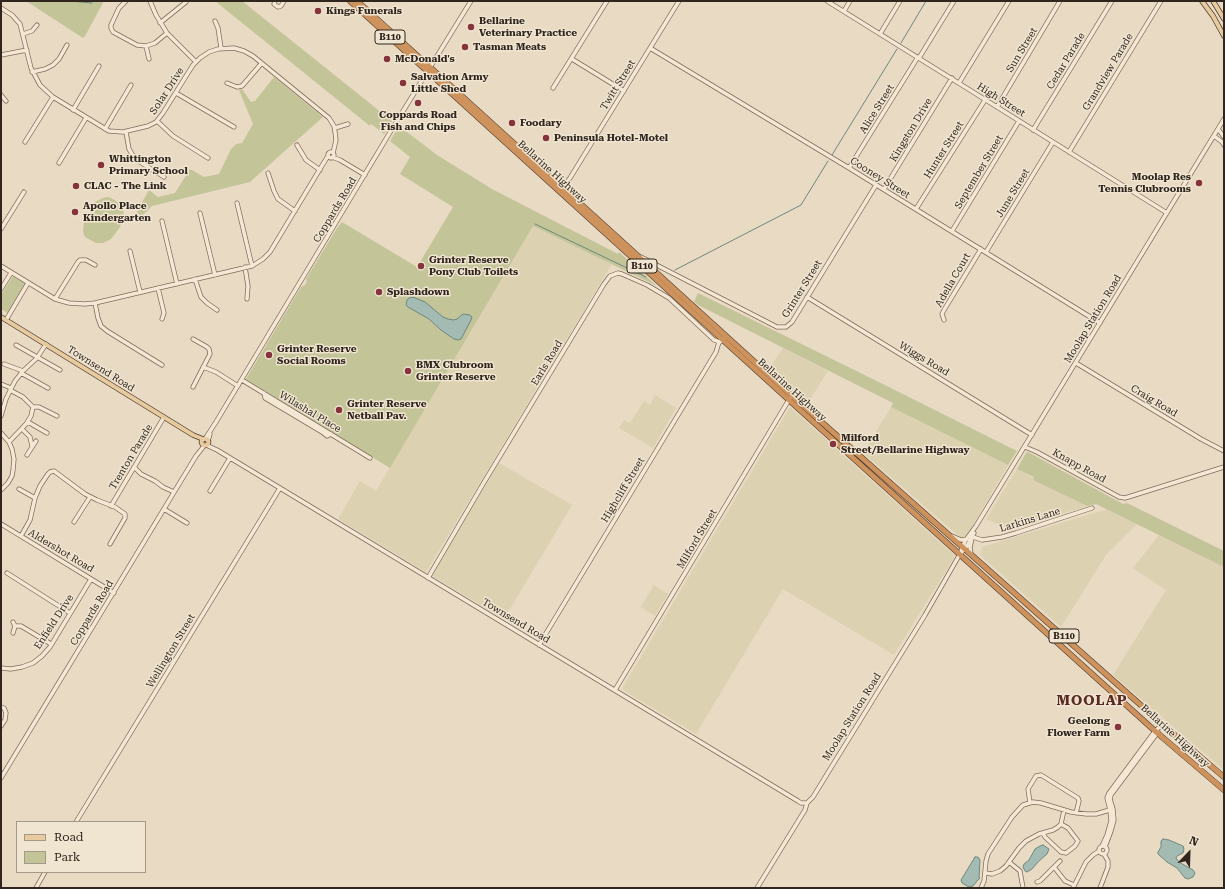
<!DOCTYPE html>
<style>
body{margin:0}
#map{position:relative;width:1225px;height:889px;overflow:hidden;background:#e8dac3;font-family:"Roboto Serif",serif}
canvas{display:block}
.frame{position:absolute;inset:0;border:2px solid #31261e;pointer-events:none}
.legend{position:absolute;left:16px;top:821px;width:130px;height:52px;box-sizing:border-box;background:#f0e5d1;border:1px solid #a49989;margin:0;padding:5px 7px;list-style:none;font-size:12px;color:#31261e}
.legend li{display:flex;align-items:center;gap:8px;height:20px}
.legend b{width:20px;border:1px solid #a49989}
.north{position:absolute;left:1169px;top:833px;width:40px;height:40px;-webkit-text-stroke:3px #f0e5d1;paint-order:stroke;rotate:23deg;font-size:11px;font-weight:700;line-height:16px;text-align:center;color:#31261e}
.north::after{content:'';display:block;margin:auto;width:14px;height:18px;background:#31261e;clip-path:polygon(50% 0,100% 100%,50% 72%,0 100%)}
</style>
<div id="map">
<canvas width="1225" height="889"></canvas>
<div class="frame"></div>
<ul class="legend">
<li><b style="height:5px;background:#e7cb9f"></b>Road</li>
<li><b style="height:11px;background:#c3c498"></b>Park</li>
</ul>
<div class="north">N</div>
</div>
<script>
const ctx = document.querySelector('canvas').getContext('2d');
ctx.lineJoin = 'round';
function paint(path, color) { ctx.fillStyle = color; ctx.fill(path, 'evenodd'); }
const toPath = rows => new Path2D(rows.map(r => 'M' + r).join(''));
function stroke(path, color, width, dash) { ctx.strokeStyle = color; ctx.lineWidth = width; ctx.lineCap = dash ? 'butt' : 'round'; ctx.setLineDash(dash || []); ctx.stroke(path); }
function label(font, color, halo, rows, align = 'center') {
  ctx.font = font + ' "Roboto Serif",serif'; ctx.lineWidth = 3; ctx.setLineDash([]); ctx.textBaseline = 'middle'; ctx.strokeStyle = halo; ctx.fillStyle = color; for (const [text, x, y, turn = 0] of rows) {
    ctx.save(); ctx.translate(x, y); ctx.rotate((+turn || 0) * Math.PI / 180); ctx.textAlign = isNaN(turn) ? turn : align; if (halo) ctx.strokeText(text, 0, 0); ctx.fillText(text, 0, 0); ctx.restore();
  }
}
paint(toPath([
 [533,226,612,264,426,572,338,519,360,481,376,491],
 [783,348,828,371,807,404,771,372,770,367],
 [655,395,676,408,653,448,619,428,624,420,630,423,644,401,650,405],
 [790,407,955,556,894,655,783,589,696,734,623,690,623,687],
 [891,407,1008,465,966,537,960,537,863,453],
 [499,463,572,505,504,619,431,575],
 [1017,469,1034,478,1033,480,1087,506,1012,530,986,519],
 [1107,509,1137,524,1106,555,1061,627,980,555,982,547],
 [1159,535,1224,567,1224,770,1113,675,1166,590,1133,568],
 [654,585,668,594,655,616,641,607]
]), '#dcd2b1');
paint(toPath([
 [26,1,104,1,85,36,83,38],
 [215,1,242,1,392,121,384,134,371,124,370,126],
 [274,77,323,117,250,182,152,206,141,217,137,217,138,206,141,204,149,190,158,197,175,193,190,169,204,177,219,174,231,149,236,144,242,143,253,124,239,90,242,89,251,102,255,101],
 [399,126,437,155,492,189,618,254,619,252,657,286,533,226,390,468,246,379,301,287,305,285,307,282,306,279,337,228,342,222,417,267,453,207,400,174,410,157,390,141],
 [107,197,111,198,119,203,123,209,124,215,120,227,111,239,103,243,96,243,85,237,83,232,84,222,95,202,103,198],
 [13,276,26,284,8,313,1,309,1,295],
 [698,293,899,392,1017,451,1008,465,891,407,893,403,700,306,694,302],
 [1028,452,1123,504,1127,503,1224,551,1224,567,1096,504,1087,506,1033,480,1034,477,1017,469,1026,453]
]), '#c3c498');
const water = toPath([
 [413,297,425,302,443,317,448,319,454,320,457,319,463,314,470,315,472,317,471,320,461,339,458,340,454,339,441,330,429,319,408,307,406,305,407,300,409,298,413,297],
 [1163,839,1169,840,1183,846,1184,849,1183,853,1177,856,1176,858,1179,862,1193,870,1195,873,1193,877,1188,879,1185,878,1177,868,1167,862,1158,854,1158,852,1161,847,1161,841,1163,839],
 [1043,845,1049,849,1047,854,1038,862,1032,869,1027,872,1025,871,1023,867,1024,864,1029,860,1035,849,1040,846,1043,845],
 [975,857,978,857,980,860,979,878,980,878,978,880,973,886,969,887,962,883,961,880,975,857]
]);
paint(water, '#a4bbb3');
stroke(water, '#6d887f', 1);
stroke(toPath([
 [70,1,92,3],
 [901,43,926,1],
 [832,155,897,49],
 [535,224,646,277],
 [675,270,801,205,828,161]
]), '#6d887f', 1);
const minor = toPath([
 [126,1,119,8,111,25,111,28,113,32,137,45,146,46,155,43,167,33],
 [150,1,156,15,167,33,196,62],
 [275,1,274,4,278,7,281,6,284,1],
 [827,1,1167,213],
 [1,8,12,15,20,24,31,68,40,85,53,97,109,131,123,132,148,126,156,122,163,113,193,65,200,58,209,52,218,49,234,48,244,51,253,56,329,118,334,126,335,132,336,140,333,153],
 [844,11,850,1],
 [215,21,218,28,221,48],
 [160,23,186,2],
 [23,34,32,31,37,25],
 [880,34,900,1],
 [146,46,149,59],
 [650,48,849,168,1100,323],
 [1,55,27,50],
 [919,58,954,1],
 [572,59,624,91],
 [32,72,45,69,53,65,59,59,67,45],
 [227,83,237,87,242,86,261,64],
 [959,83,1009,1],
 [553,88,607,1],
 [176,93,234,127],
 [1,95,6,101],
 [997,107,1060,1],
 [73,110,99,66],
 [157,121,173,136,208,158],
 [335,128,348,124],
 [105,129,131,85],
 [1218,129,1224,137],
 [1033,130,1112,1],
 [126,132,129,149,135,159,164,177],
 [1214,136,1222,142,1224,145],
 [25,142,53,97],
 [297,145,306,160,320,170],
 [1069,152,1161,1],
 '328 155a3 3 0 1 1 6 0a3 3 0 1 1-6 0Z',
 [332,157,340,160,365,175],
 [59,163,86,118],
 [849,168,918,57],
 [268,173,274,191,278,199,295,211],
 [562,188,570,178,679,1],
 [884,189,952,78],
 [237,203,252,266],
 [916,209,985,100],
 [200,213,215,275],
 [162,221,177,284],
 [1,229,24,192],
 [952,231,1019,121],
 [130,251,140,292],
 [986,252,1053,142],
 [641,257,777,327,786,327,792,322,876,185],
 [1,266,55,299,69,303,85,304,95,303,252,266,263,259,270,252,323,164,328,156],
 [245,267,248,286,247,299],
 [195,279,201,297,207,303,217,310],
 [158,288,164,313,162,319],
 [1,289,11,273],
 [807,297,1032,435],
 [55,299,78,262,80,260,86,260,95,265],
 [95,303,98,318,101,326,107,331,162,365],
 [6,320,28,283],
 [944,320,942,314,944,310,981,249],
 [16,345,60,370],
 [1076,363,1201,439,1224,451],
 [4,364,23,371],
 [203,367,216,372,238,386],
 [21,373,48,388],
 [242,380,370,458],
 [1,384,11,388],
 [193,387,210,354,209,349,207,347,193,339],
 [264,393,265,398,322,432,327,436,331,434],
 [33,407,39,407,57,416],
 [1,416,6,399,15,381,23,371,37,358,46,344],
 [28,422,47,433],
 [22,429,30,437,32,446],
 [1,433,9,442,12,449,14,459,13,470,12,476,8,483,1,490],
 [205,439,216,422,392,129,471,1],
 [208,441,210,434],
 [9,442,26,424,31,416,33,407,23,397,10,390],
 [206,445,217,450,798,801,801,803,807,803],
 [1025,447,1037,452,1119,497,1125,498,1224,467],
 [27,455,36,441],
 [134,467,141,474,155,481,163,487,174,492],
 [19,489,35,498],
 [210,491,230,458],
 [111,506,164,417],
 [164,509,187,523],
 [74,522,90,497],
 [1,524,114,593],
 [21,536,30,520,35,498,40,486,48,474,50,472,54,471,85,494,97,500,115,507,125,514,125,518,110,544],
 [952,536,961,540,967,539],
 [970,536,982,540,1002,537,1016,533,1092,508],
 [960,554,965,541,976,526,1224,119],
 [971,554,970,548,972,538],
 [7,573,70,613],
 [428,578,483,484,604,284,610,276,618,273,622,274,647,285,669,298,714,340,720,342,724,339],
 [15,626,21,626,51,644],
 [13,633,15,626,13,622],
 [539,645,716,352,719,342],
 [1,668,11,669,22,667,33,663,42,656,50,647,91,579],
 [615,690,790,398],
 [1,707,4,708,6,713,5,720,1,726],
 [1,778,196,456,204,446],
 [1030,803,1028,789,1036,776,1041,775,1078,798,1079,801,1076,813],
 [76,822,280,488],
 [1043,833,1045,837,1061,852,1066,853,1075,846,1078,841,1068,828,1061,824],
 [1102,846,1107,835,1111,821,1110,810,1107,798,1109,793,1155,731,1163,724],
 '1099 850a4 4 0 1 1 8 0a4 4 0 1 1-8 0Z',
 [1105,847,1111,831,1114,820,1113,809,1110,799,1111,795,1158,732],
 [1009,862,1020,871,1023,888],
 [1054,867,1060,861],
 [985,873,992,874,1000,871,1006,866,1019,848,1026,841,1039,834,1053,830,1058,827,1061,824,1064,810],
 [1037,882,1040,881,1054,867,1065,881,1074,885],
 [36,888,45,872],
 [757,888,805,810,807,803,813,797,925,615,960,554,967,546,974,533],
 [981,888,984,881,986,861,988,854,1012,817,1023,805,1033,802,1041,803,1071,812,1086,814,1096,814,1113,809],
 [1073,888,1086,862,1093,855,1099,851],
 [1100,888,1108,867,1108,861,1104,854]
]);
const major = toPath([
 [1202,1,1213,16,1224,36],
 [1213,1,1224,19],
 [1,317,193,435,203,439],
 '201.5 442a3.5 3.5 0 1 1 7 0a3.5 3.5 0 1 1-7 0Z'
]);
const highway = toPath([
 [350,1,789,400,1155,731,1224,790],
 [357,1,791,395,1170,731,1224,777]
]);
stroke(minor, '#806c5c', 5);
stroke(major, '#4e3b30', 5.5);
stroke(highway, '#4e3b30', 6);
stroke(minor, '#f4e8d5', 3.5);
stroke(major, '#e7cb9f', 4);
stroke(highway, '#ce935d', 5);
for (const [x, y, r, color] of [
 [318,11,4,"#87333b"],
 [471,27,4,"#87333b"],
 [465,47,4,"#87333b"],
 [387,59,4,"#87333b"],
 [403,83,4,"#87333b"],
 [418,103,4,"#87333b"],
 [512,123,4,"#87333b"],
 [546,138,4,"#87333b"],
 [101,165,4,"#87333b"],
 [1199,183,4,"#87333b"],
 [76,186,4,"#87333b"],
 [75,212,4,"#87333b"],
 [421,266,4,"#87333b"],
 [379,292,4,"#87333b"],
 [269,355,4,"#87333b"],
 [408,371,4,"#87333b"],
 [339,410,4,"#87333b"],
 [833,444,4,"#87333b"],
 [1118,727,4,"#87333b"]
]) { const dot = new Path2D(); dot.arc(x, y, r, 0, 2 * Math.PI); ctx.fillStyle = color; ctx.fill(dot); stroke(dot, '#f0e5d1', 1.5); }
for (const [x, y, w] of [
 [390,37,30],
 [642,266,30],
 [1064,636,30]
]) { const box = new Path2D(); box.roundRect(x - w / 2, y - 7, w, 14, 3); ctx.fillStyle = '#f0e5d1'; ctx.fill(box); stroke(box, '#31261e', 1); }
label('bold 9px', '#31261e', null, [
 ["B110",390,37],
 ["B110",642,266],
 ["B110",1064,636]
]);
label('bold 10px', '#31261e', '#f0e5d1', [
 ["Kings Funerals",326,11],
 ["Bellarine",479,21],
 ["Veterinary Practice",479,33],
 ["Tasman Meats",473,47],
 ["McDonald's",395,59],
 ["Salvation Army",411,77],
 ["Little Shed",411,89],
 ["Coppards Road",418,115,"center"],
 ["Fish and Chips",418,127,"center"],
 ["Foodary",520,123],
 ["Peninsula Hotel-Motel",554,138],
 ["Whittington",109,159],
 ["Primary School",109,171],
 ["Moolap Res",1191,177,"right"],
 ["Tennis Clubrooms",1191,189,"right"],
 ["CLAC - The Link",84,186],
 ["Apollo Place",83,206],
 ["Kindergarten",83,218],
 ["Grinter Reserve",429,260],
 ["Pony Club Toilets",429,272],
 ["Splashdown",387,292],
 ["Grinter Reserve",277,349],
 ["Social Rooms",277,361],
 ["BMX Clubroom",416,365],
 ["Grinter Reserve",416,377],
 ["Grinter Reserve",347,404],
 ["Netball Pav.",347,416],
 ["Milford",841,438],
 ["Street/Bellarine Highway",841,450],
 ["Geelong",1110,721,"right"],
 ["Flower Farm",1110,733,"right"]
], 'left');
label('10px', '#31261e', '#f0e5d1', [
 ["Sun Street",1022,50,-59],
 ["Cedar Parade",1066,61,-59],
 ["Grandview Parade",1108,72,-59],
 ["Twitt Street",618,85,-58],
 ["Solar Drive",167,91,-57],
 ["High Street",1001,100,32],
 ["Alice Street",877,109,-58],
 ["Kingston Drive",911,130,-59],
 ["Hunter Street",944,150,-58],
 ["Bellarine Highway",552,172,42],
 ["September Street",979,172,-59],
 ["Cooney Street",880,178,32],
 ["June Street",1013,193,-59],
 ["Coppards Road",335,210,-59],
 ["Adella Court",953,280,-60],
 ["Grinter Street",802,289,-58],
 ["Moolap Station Road",1093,319,-59],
 ["Wiggs Road",924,359,31],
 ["Earls Road",547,363,-59],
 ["Townsend Road",101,369,32],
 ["Bellarine Highway",792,390,42],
 ["Craig Road",1154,401,31],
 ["Wilashal Place",310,412,31],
 ["Trenton Parade",131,457,-59],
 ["Knapp Road",1079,466,29],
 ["Highcliff Street",623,490,-59],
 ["Larkins Lane",1030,520,-17],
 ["Milford Street",697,539,-59],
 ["Aldershot Road",61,551,31],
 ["Coppards Road",92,613,-59],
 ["Townsend Road",516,621,31],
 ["Enfield Drive",54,622,-57],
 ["Wellington Street",171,651,-59],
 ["Moolap Station Road",852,717,-58],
 ["Bellarine Highway",1175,736,42]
]);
ctx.letterSpacing = '1px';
label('bold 14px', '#592a23', '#f0e5d1', [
 ["MOOLAP",1092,701]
]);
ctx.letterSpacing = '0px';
</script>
